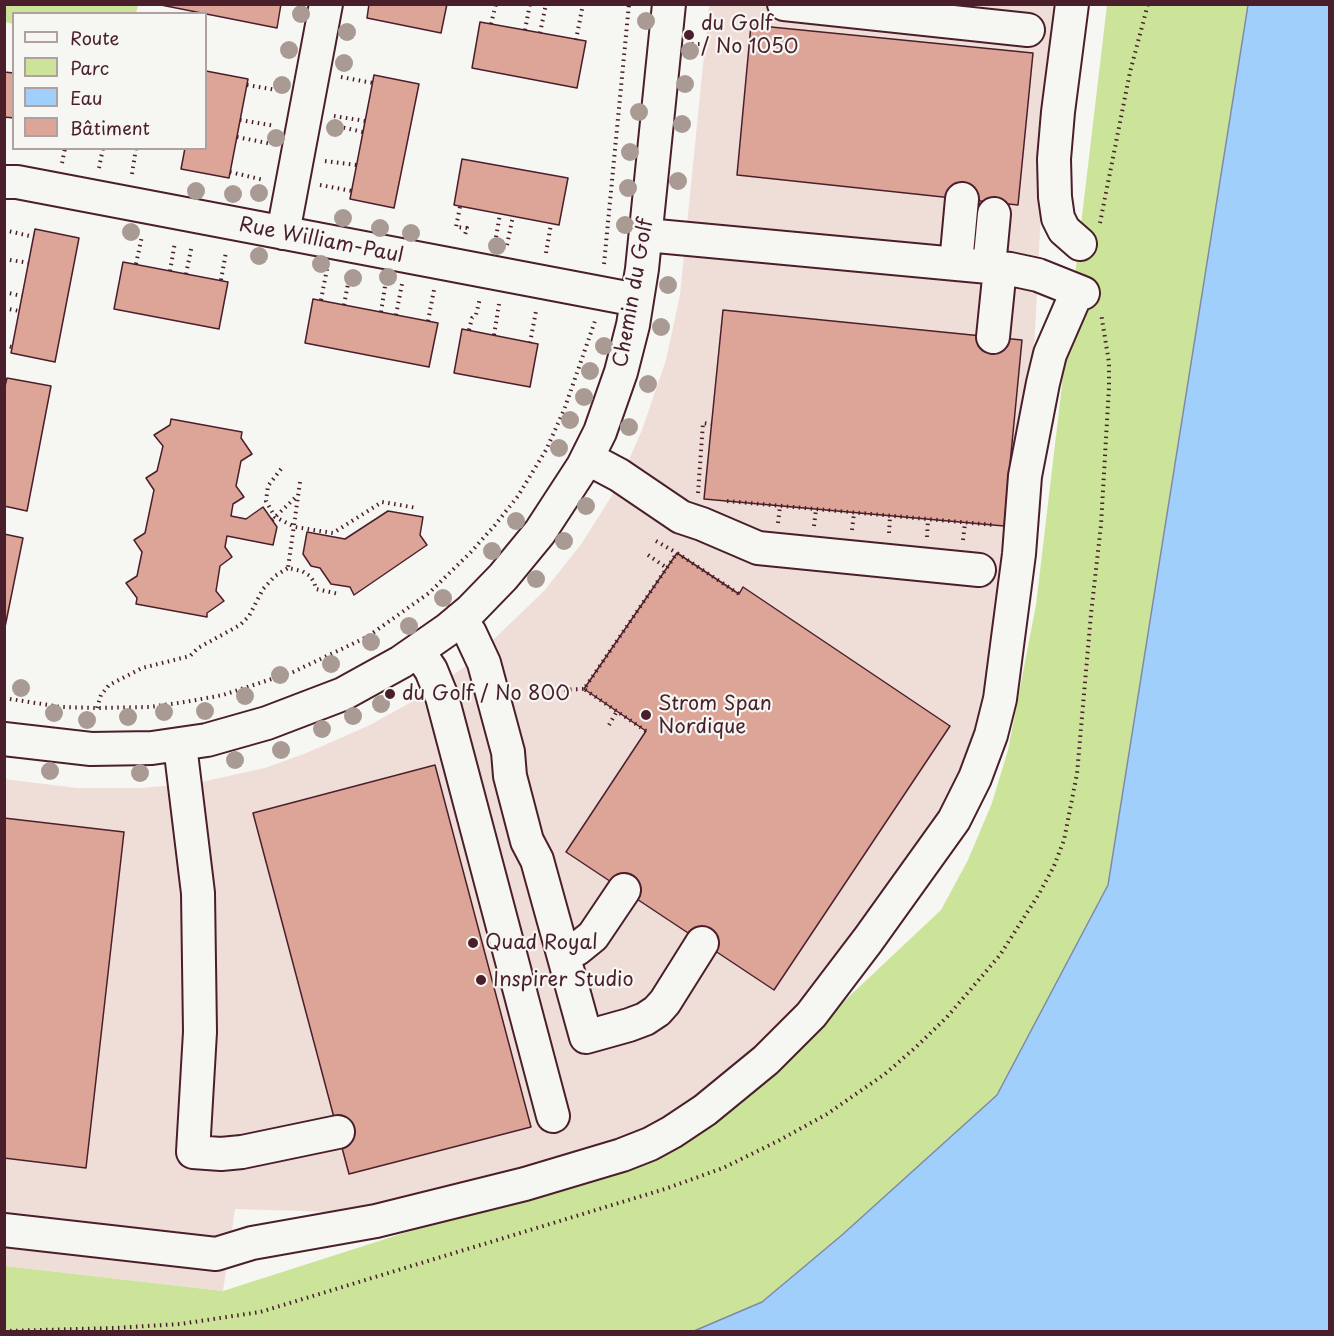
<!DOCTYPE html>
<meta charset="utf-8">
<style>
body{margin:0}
#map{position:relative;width:1334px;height:1336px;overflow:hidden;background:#f6f6f2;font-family:"Playpen Sans",sans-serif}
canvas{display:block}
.frame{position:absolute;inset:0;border:6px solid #4a1f2b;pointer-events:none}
.legend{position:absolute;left:12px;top:12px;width:195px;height:138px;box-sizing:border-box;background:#f6f6f2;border:2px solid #b1a0a2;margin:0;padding:8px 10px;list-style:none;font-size:18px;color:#4a1f2b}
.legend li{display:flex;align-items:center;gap:12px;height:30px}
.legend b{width:30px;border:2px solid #b1a0a2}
</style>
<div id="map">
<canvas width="1334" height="1336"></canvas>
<div class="frame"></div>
<ul class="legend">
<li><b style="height:8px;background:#f6f6f2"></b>Route</li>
<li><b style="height:16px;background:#cce49a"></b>Parc</li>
<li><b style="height:16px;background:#a0cffc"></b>Eau</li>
<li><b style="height:16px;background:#dda598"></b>Bâtiment</li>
</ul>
</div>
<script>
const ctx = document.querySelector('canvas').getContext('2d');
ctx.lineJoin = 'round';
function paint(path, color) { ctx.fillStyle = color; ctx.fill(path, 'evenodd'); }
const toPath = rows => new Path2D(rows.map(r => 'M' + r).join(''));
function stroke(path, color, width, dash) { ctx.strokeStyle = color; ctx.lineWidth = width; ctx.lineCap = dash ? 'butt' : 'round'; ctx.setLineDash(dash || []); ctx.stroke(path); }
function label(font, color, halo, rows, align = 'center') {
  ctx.font = font + ' "Playpen Sans",sans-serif'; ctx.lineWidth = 4.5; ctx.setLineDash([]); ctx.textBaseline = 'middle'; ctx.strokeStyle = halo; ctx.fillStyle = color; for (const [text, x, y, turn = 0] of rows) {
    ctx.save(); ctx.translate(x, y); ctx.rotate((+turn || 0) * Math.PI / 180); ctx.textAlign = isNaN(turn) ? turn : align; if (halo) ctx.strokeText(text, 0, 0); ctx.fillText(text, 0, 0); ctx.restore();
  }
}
paint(toPath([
 [709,5,1059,5,1046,109,1034,352,1006,586,993,673,974,749,955,792,913,855,780,1033,670,1124,465,1190,334,1212,235,1209,223,1291,5,1266,4,779,77,788,140,788,192,784,265,768,304,754,368,726,426,694,467,665,544,591,582,543,616,489,642,430,666,360,680,295]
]), '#eeded7');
paint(toPath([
 [4,5,5,4,138,5,136,13,14,14,13,24,5,22],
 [1107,5,1248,5,1108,885,997,1095,842,1235,762,1302,694,1331,5,1332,5,1266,223,1291,660,1151,773,1068,941,910,968,860,992,803,1008,750,1036,605]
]), '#cce49a');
const water = toPath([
 [1248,5,1329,5,1329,1331,694,1331,762,1302,842,1235,997,1095,1108,885,1248,5]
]);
paint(water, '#a0cffc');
stroke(water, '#7e89a8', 1.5);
const building = toPath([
 [156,4,281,4,277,28,156,4],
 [369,4,447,4,441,33,367,18,369,4],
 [480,22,586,41,577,88,472,68,480,22],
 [751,25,1033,53,1018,205,737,175,751,25],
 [206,71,248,79,229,178,181,169,185,148,206,148,206,71],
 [4,72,14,73,14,118,4,117,4,72],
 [374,75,419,84,394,208,350,199,374,75],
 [462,159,568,178,559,225,454,205,462,159],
 [35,229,79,238,55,362,11,353,35,229],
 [123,262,228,282,219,329,114,309,123,262],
 [313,299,438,323,429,367,305,343,313,299],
 [723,310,1022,340,1004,526,704,499,723,310],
 [462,329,538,344,530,387,454,373,462,329],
 [7,378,51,386,27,511,4,506,4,390,7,378],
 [171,419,242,432,241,438,252,454,241,461,236,486,244,497,233,504,231,516,246,519,263,507,277,527,273,545,227,536,225,547,232,557,220,566,216,591,224,601,207,613,207,617,136,604,137,598,126,583,137,576,142,552,134,540,145,533,154,490,146,478,157,471,163,446,154,435,170,425,171,419],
 [388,511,423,517,420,535,427,545,354,595,350,587,331,584,320,568,311,566,303,554,307,532,345,539,388,511],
 [4,534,23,538,4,632,4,534],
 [677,553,739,594,743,587,950,726,774,990,566,852,646,731,584,689,677,553],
 [435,765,531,1127,349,1174,253,813,435,765],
 [4,818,124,832,86,1168,4,1158,4,818]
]);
paint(building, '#dda598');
stroke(building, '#4a1f2b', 1.5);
const minor = toPath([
 [784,4,1028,30],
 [1072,4,1058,112,1054,159,1055,197,1058,218,1064,230,1080,244],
 [4,182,17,182,637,300],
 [283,233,326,4],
 [646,235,1010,269,1038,275,1083,293],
 [956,264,962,199],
 [989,267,994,214],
 [993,337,1000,268],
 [587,458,619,475,681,517,702,524,758,548,979,570],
 [460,619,470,633,484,663,508,752,510,776,527,841,537,860,586,1037,629,1025,645,1019,657,1011,665,1002,702,943],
 [418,651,431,670,442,697,553,1116],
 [4,739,91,749,152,748,207,740,267,723,343,694,401,662,447,630,471,610,503,577,540,532,583,466,600,432,621,372,633,325,642,269,669,4],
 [180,745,198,893,200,1032,193,1152,221,1154,242,1152,338,1132],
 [563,953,577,949,593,936,624,890],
 [4,1230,216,1254,252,1243,376,1221,525,1184,622,1155,650,1144,672,1132,705,1110,766,1060,811,1015,868,940,954,820,975,778,991,735,1000,699,1019,554,1025,476,1043,383,1050,354,1077,292]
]);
stroke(minor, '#4a1f2b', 36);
stroke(toPath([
 [491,24,496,4],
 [525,30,530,4],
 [540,33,546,4],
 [576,40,583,4],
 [692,44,702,44],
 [341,77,373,83],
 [247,85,282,91],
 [334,116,365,121],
 [4,118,5,117],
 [240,120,275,126],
 [332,125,363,132],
 [237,137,272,144],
 [325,161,357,165],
 [62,163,65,148],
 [99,168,103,148],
 [230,172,264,180],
 [132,174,136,148],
 [320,185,352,191],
 [460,207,456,227,467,228,464,238],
 [1100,223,1130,72,1148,4],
 [4,230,34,237],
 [495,243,500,214],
 [507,245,513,216],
 [546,253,551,224],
 [4,259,29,263],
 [136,264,142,236],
 [604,264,629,4],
 [170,271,175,242],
 [186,274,192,245],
 [221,280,226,252],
 [4,292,22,296],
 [321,300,327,269],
 [344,305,350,273],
 [4,308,19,311],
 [381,312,386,280],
 [396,315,402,284],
 [428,321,434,290],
 [469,330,472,318,476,315,480,298],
 [494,335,499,304],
 [530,343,536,311],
 [4,345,12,347],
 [4,383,6,383],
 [281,469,268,486,266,501,275,517,295,527,333,533,382,502,417,508],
 [300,482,288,568,302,571,310,576,314,582,316,589,339,594],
 [698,493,703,423,711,424],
 [727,501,994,525],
 [272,520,298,495],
 [778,523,780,506],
 [814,526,816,509],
 [852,530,854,513],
 [889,533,890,516],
 [927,537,928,519],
 [963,540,965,523],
 [656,541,677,553],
 [648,555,667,568],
 [558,690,584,689],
 [4,698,61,707,97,708,149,707,185,702,223,695,293,672,367,637,429,593,471,552,495,525,518,496,546,450,564,410,595,321],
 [97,708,101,695,109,685,142,668,190,656,198,648,240,625,249,616,263,589,275,576,288,568],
 [609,725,617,711],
 [646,731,584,689,677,553,739,594],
 [4,1331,114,1328,180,1324,260,1312,665,1189,723,1168,778,1141,827,1114,885,1074,916,1047,947,1017,1000,955,1039,894,1054,866,1064,840,1077,774,1091,614,1101,525,1109,387,1109,363,1101,313]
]), '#4a1f2b', 4, [1.5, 4.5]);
stroke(minor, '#f6f6f2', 32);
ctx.fillStyle = '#a99b94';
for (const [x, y] of [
 [301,14],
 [646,21],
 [347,32],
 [289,50],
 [690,51],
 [344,63],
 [685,84],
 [282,85],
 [639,112],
 [682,124],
 [335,128],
 [276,138],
 [630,152],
 [678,181],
 [628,188],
 [196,191],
 [259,193],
 [233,194],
 [343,218],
 [625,225],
 [380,228],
 [131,232],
 [411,233],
 [497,246],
 [259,256],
 [321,264],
 [388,277],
 [353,278],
 [668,285],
 [661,327],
 [604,346],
 [590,371],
 [648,384],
 [584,397],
 [570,420],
 [629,427],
 [559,448],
 [586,506],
 [516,521],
 [564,541],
 [492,551],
 [536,579],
 [443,598],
 [409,626],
 [371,642],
 [331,664],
 [280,675],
 [21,688],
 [245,696],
 [381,704],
 [205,711],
 [164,712],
 [54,713],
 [353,716],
 [128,717],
 [87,720],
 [322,729],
 [281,750],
 [235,760],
 [50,771],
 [140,773]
]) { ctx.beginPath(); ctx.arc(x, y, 9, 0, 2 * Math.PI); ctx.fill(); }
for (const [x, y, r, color] of [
 [689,35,6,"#4a1f2b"],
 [390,694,6,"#4a1f2b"],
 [646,715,6,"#4a1f2b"],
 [473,943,6,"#4a1f2b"],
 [481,980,6,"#4a1f2b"]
]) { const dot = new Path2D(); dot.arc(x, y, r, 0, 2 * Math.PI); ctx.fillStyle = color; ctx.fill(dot); stroke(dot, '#f6f6f2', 2); }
label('20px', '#4a1f2b', '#f6f6f2', [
 ["du Golf",701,24],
 ["/ No 1050",701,47],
 ["du Golf / No 800",402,694],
 ["Strom Span",658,704],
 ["Nordique",658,727],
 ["Quad Royal",485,943],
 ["Inspirer Studio",493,980]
], 'left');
label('20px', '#4a1f2b', '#f6f6f2', [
 ["Rue William-Paul",321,241,11],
 ["Chemin du Golf",634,293,-80]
]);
</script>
